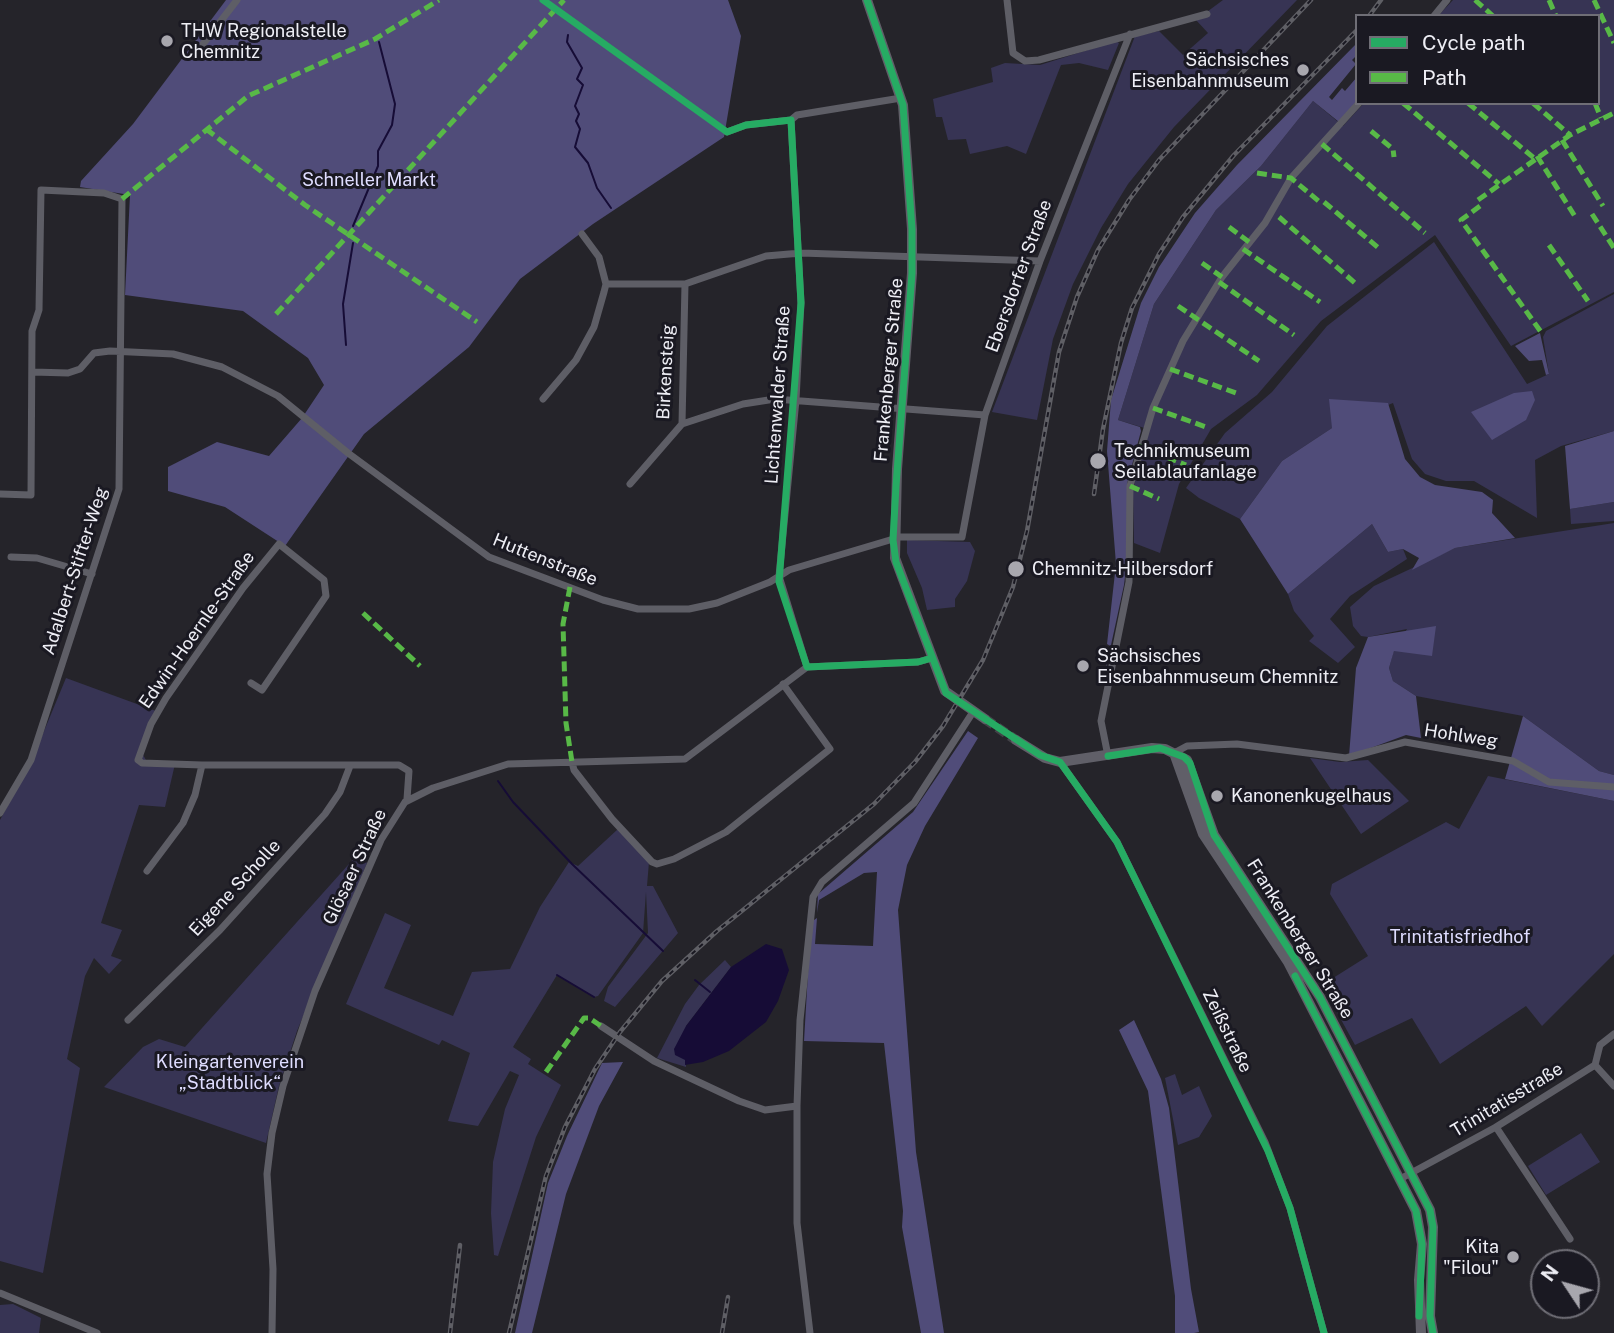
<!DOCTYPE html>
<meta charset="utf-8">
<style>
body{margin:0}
#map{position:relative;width:1614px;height:1333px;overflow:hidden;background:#25242a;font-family:"Public Sans",sans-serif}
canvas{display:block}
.legend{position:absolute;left:1355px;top:14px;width:245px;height:91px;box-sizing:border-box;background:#1a1922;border:2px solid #6f6e76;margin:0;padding:9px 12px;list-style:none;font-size:21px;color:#eeeef5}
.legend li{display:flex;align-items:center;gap:14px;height:35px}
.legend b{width:35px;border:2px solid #6f6e76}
.north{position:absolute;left:1530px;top:1249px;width:70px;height:70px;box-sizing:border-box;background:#1a1922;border:2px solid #6f6e76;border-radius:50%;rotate:306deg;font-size:19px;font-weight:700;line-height:28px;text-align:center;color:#eeeef5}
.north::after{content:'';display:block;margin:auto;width:24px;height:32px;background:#a8a7ae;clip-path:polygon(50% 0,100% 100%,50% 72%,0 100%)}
</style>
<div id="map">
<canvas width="1614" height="1333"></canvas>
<ul class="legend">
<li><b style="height:9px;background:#26ab63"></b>Cycle path</li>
<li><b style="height:9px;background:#58b947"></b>Path</li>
</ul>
<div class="north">N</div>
</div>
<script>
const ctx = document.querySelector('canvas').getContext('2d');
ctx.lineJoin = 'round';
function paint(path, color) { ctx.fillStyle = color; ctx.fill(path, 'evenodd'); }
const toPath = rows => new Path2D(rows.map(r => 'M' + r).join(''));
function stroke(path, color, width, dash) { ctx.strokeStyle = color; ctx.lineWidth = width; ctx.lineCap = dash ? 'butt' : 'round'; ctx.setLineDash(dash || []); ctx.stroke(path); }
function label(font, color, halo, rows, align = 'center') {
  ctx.font = font + ' "Public Sans",sans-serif'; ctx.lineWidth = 6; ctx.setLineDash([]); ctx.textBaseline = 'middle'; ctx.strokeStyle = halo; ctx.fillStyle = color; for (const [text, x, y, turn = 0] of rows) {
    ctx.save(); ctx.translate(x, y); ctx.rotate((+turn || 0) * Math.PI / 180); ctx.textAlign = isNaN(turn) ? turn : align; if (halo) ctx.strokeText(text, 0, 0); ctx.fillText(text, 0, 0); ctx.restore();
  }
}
paint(toPath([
 [1223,0,1297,0,1174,127,1128,184,1101,228,1073,284,1053,339,1037,420,992,412,1135,36,1159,31,1183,55,1208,33,1196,20],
 [1453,0,1614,0,1614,292,1511,346,1435,235,1321,321,1257,395,1211,429,1179,484,1160,553,1134,543,1133,490,1148,429,1118,420,1154,304,1216,210,1261,166,1313,101,1343,126,1364,103,1598,103,1598,16,1438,16],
 [1116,41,1119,43,1108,70,1079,63,1061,65,1026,154,1007,146,970,154,966,139,948,140,942,117,936,117,933,99,993,82,991,68,1005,63,1040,65],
 [1434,242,1527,384,1549,374,1543,337,1546,331,1614,294,1614,431,1561,446,1535,460,1537,518,1474,481,1446,481,1425,474,1412,459,1393,403,1332,428,1282,461,1240,519,1199,498,1186,488,1225,433,1272,392,1327,326],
 [1614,502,1614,521,1571,524,1570,509],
 [1614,523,1614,775,1599,771,1523,716,1416,696,1393,681,1389,668,1394,650,1407,629,1368,637,1361,636,1353,626,1350,607,1374,586,1455,548],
 [1372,524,1388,552,1403,549,1407,559,1350,596,1330,619,1355,647,1338,663,1309,641,1314,636,1294,611,1288,594],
 [907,540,970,542,975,551,967,581,955,599,955,607,927,610,922,588,907,553],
 [66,678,156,711,143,755,146,760,175,764,165,807,139,805,101,923,122,930,111,956,122,960,109,974,94,958,85,976,67,1059,80,1068,43,1273,0,1261,0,820,30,765],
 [1310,758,1340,762,1368,760,1409,801,1361,834],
 [1488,776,1614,801,1614,954,1542,1026,1526,1006,1440,1064,1412,1018,1355,1045,1322,985,1368,956,1330,894,1332,884,1446,822,1459,829],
 [618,829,649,862,647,886,653,886,678,933,615,1007,604,1001,608,987,648,933,646,892,643,933,598,996,594,997,557,975,513,1047,531,1059,528,1064,561,1085,536,1137,498,1256,494,1255,491,1213,493,1162,505,1109,519,1075,510,1071,478,1126,448,1121,470,1053,442,1040,439,1045,346,1004,385,913,411,925,384,988,453,1016,472,972,510,969,540,907,569,862,578,866],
 [357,855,367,863,297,1031,279,1086,266,1143,104,1087,143,1047,159,1039,185,1047],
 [725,960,731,967,686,1026,686,1067,657,1058,685,1004,699,985],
 [1175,1074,1182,1095,1199,1086,1212,1116,1199,1137,1178,1145,1165,1078],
 [1581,1133,1600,1162,1546,1195,1528,1166],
 [13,1304,41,1318,39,1333,0,1333,0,1305]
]), '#373454');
paint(toPath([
 [226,0,728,0,741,36,724,137,593,224,520,279,469,347,364,434,285,546,225,507,168,491,168,467,217,442,269,456,302,418,324,385,308,358,243,311,125,295,130,195,80,187,81,181,133,124],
 [1357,43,1357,55,1352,60,1356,64,1329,97,1332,100,1342,88,1345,91,1357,77,1357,103,1339,122,1313,101,1261,166,1216,210,1154,304,1118,420,1140,427,1141,431,1127,484,1128,553,1124,585,1103,682,1110,646,1107,644,1116,564,1107,451,1111,400,1141,303,1159,267,1195,213,1237,165],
 [1540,333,1549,374,1546,375,1542,360,1529,361,1515,346],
 [1532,391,1535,400,1526,420,1492,440,1471,412,1514,393],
 [1329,399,1388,403,1405,459,1420,477,1435,485,1482,492,1493,500,1492,513,1515,538,1455,548,1412,570,1419,558,1403,549,1388,552,1372,524,1288,594,1240,519,1282,461,1332,428],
 [1614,431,1614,502,1570,509,1565,446],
 [1436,626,1432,656,1394,651,1389,668,1393,681,1416,696,1421,738,1406,735,1349,756,1356,668,1368,637],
 [1523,716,1599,771,1614,775,1614,801,1505,779],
 [968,731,978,738,925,826,907,865,898,910,916,1152,944,1333,921,1333,902,1227,903,1211,884,1043,804,1041,811,922,817,918,815,944,873,946,877,872,864,873,819,900,817,913,818,894,913,812],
 [1134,1020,1161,1079,1169,1108,1191,1289,1199,1332,1194,1333,1175,1333,1175,1296,1148,1091,1119,1030],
 [623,1062,599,1106,566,1194,532,1333,515,1333,548,1183,567,1136,602,1063]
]), '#504c79');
paint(toPath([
 [766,944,782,949,789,970,778,1001,766,1022,729,1051,703,1062,685,1065,685,1060,675,1055,674,1049,686,1026,731,967]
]), '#160c36');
stroke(toPath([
 [568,35,567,42,582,68,577,79,583,85,575,106,579,114,576,121,580,129,575,147,588,163,597,188,611,208],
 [353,226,378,166,378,151,392,125,395,104,379,42],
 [346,345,343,304,353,243],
 [498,781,513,802,572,864,663,951],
 [557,975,594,997],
 [695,980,710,992]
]), '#160c36', 2);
stroke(toPath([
 [985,719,1016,740]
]), '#434248', 10, [10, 5]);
stroke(toPath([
 [1007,0,1013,53,1025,61,1039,60,1207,14],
 [1434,16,1447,0],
 [203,44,237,0],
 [791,120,801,303,796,400,779,576,807,667],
 [727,132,746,125,791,120,797,115,901,98],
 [606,284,685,284,766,256,801,253,1040,261],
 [33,372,68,373,80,369,94,353,110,351,173,354,222,367,278,396,348,453,489,557,603,600,638,609,689,609,717,603,770,582,789,570,900,537,962,537,985,415,1040,261,1130,34],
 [543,399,576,360,594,327,604,292,606,284,599,257,582,234],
 [682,424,743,404,775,399,985,415],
 [630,484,682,424,685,284],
 [0,494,31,495,32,331,39,310,41,190,104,193,122,199,119,489,31,760,0,813],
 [11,557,37,558,92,574],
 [251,683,262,690,326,596,324,580,279,544,243,588,166,698,151,724,138,760,142,763,202,765,399,765,409,771,407,799],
 [1174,753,1187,746,1237,744,1346,758,1405,742,1513,761,1549,782,1614,787],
 [1108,756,1101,721,1129,582,1130,486,1153,408,1183,341,1222,277,1265,223,1291,178,1359,103],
 [572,762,574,770,612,819,652,862,657,864,674,859,726,832,830,749,783,684],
 [1060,762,1117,842,1265,1142,1290,1208,1324,1333],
 [147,871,183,823,195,795,202,765],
 [128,1020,220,930,325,814,340,792,350,766],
 [601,1026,654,1061,739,1101,765,1110,797,1106,800,1020,813,897,822,882,914,803,973,712],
 [1595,1065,1614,1086],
 [797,1106,797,1223,810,1333],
 [1496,1127,1570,1239],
 [1400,1179,1496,1127,1595,1065,1600,1045,1614,1034],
 [0,1293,97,1333],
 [272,1333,273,1269,267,1174,272,1133,283,1086,315,991,381,840,405,802,433,788,508,764,685,759,807,667,918,662,932,658]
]), '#5e5e66', 7);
stroke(toPath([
 [867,0,903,105,912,229,912,273,897,469,895,558,945,691,985,719],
 [1016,740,1045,758,1060,762,1152,748,1165,749,1187,760,1214,835,1320,997,1430,1210,1433,1227,1430,1316,1433,1333],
 [1174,753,1203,834,1288,962,1416,1211,1422,1244,1419,1280,1421,1333]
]), '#605f68', 10);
const rail = toPath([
 [1369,16,1381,0],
 [1094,494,1103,429,1121,343,1132,308,1159,254,1183,217,1234,155,1357,30],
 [450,1333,460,1245],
 [509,1333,546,1176,565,1127,595,1069,620,1032,662,981,717,931,874,804,915,762,943,726,983,660,1013,587,1027,531,1059,352,1077,297,1098,250,1129,200,1159,160,1311,0],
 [722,1333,728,1297]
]);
stroke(rail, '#5f5f65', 4.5);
stroke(rail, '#1a1922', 2, [5]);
stroke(toPath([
 [1475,0,1493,16],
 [1549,0,1556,16],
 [1594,0,1614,43],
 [1403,103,1499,184],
 [1468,103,1534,158],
 [1533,103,1570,135],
 [1595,103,1601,118],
 [206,129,305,205,477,322],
 [1371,131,1393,149,1394,157],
 [1562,140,1603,206],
 [1322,144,1425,233],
 [1537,156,1576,218],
 [1257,173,1291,178,1321,203],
 [122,199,248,96,375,39,439,0],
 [1478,200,1570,135,1614,113],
 [1324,202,1381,250],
 [1480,206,1461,220,1541,332],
 [1592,214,1614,248],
 [1279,217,1355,283],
 [1229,227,1249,242],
 [1549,245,1588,301],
 [1243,249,1320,302],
 [1202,263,1222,277],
 [1219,282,1294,335],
 [1178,306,1259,361],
 [276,314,564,0],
 [1170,369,1236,393],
 [1153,408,1206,427],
 [1139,446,1186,465],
 [1130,486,1159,499],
 [570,587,563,624,566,723,572,762],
 [363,613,420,666],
 [546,1072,584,1018,589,1018,601,1026]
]), '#58b947', 5, [10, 5]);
stroke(toPath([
 [543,0,727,132,746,125,791,120,801,303,779,582,807,667,918,662,932,658],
 [867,0,903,105,912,229,912,273,896,486,893,540,896,562,946,693,1040,755,1060,762,1117,842,1268,1151,1290,1208,1324,1333],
 [1108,756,1160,748,1184,757,1190,763,1214,835,1320,997,1430,1210,1433,1227,1430,1316,1433,1333],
 [1295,976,1416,1211,1422,1244,1419,1316]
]), '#26ab63', 7);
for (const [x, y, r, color] of [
 [167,41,7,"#a8a7ae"],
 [1303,70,7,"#a8a7ae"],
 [1098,461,9,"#a8a7ae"],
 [1016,569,9,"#a8a7ae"],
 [1083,666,7,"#a8a7ae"],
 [1217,796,7,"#a8a7ae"],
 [1513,1257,7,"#a8a7ae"]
]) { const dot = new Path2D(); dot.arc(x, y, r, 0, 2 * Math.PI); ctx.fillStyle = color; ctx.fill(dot); stroke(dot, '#1a1922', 2.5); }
label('18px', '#eeeef5', '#1a1922', [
 ["THW Regionalstelle",181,31],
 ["Chemnitz",181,52],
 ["Sächsisches",1289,60,"right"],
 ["Eisenbahnmuseum",1289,81,"right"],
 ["Technikmuseum",1114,451],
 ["Seilablaufanlage",1114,472],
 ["Chemnitz-Hilbersdorf",1032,569],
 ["Sächsisches",1097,656],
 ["Eisenbahnmuseum Chemnitz",1097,677],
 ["Kanonenkugelhaus",1231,796],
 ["Kita",1499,1247,"right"],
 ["\"Filou\"",1499,1268,"right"]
], 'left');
label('18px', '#dfddff', '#1a1922', [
 ["Schneller Markt",369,180],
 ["Trinitatisfriedhof",1460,937],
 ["Kleingartenverein",230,1062],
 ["„Stadtblick“",230,1083]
]);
label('18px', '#eeeef5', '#1a1922', [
 ["Ebersdorfer Straße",1019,276,-70],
 ["Frankenberger Straße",889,370,-85],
 ["Birkensteig",666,372,-87],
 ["Lichtenwalder Straße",778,395,-86],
 ["Huttenstraße",545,560,22],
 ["Adalbert-Stifter-Weg",75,571,-72],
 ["Edwin-Hoernle-Straße",197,630,-55],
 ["Hohlweg",1461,736,9],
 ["Glösaer Straße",355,867,-65],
 ["Eigene Scholle",235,888,-47],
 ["Frankenberger Straße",1300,939,58],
 ["Zeißstraße",1227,1031,64],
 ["Trinitatisstraße",1507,1100,-31]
]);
</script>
